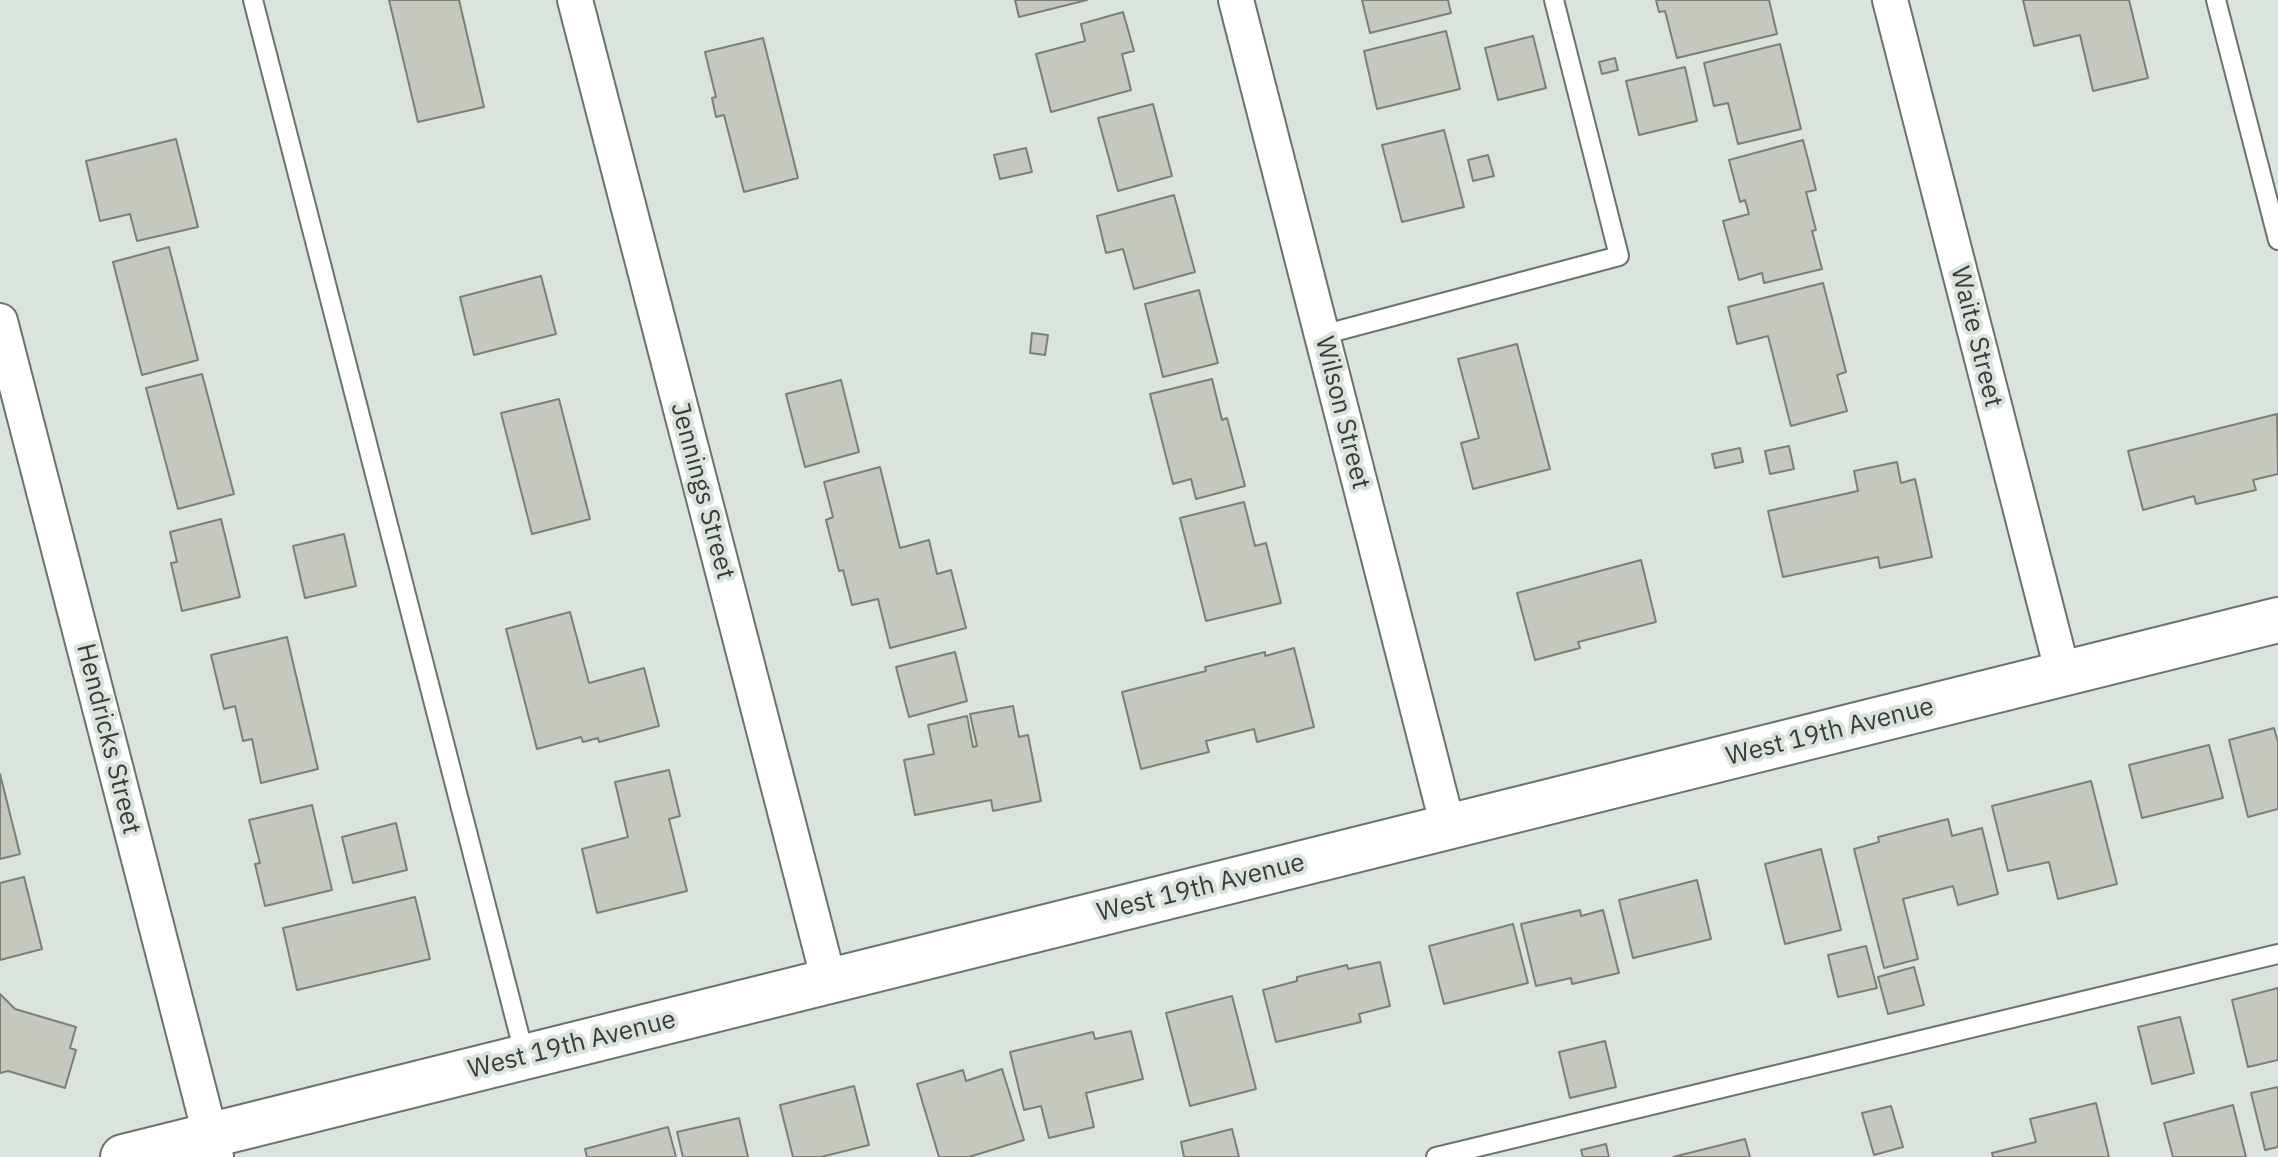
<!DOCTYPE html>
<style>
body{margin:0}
canvas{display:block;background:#dae4dd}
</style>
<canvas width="2278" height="1157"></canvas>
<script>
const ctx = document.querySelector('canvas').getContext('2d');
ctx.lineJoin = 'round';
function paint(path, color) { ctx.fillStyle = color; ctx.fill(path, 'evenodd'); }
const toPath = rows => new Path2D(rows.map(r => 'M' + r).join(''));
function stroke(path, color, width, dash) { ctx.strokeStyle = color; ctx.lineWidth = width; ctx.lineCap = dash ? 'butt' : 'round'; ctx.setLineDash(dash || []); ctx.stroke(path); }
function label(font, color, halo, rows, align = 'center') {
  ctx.font = font + ' "IBM Plex Sans",sans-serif'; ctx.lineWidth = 8; ctx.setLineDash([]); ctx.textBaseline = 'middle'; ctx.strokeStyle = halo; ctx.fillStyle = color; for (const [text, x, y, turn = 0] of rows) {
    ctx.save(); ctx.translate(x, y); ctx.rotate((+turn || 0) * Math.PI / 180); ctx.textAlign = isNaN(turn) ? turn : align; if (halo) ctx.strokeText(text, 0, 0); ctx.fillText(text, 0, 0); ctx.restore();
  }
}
const building = toPath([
 [389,0,459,0,484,107,418,122,389,0],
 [1015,0,1087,0,1019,17,1015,0],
 [1362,0,1448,0,1451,13,1370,33,1362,0],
 [1656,0,1769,0,1777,34,1677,58,1665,11,1659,12,1656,0],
 [2023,0,2129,0,2148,78,2093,91,2080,35,2034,46,2023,0],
 [1123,12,1134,51,1122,54,1131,90,1051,112,1036,54,1085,41,1081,24,1123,12],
 [1446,31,1460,89,1377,109,1364,51,1446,31],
 [1533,36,1546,88,1498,100,1485,48,1533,36],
 [763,38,798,178,744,192,724,115,716,117,712,98,716,97,705,52,763,38],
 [1780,44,1801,129,1738,144,1728,103,1714,106,1704,63,1780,44],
 [1615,58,1618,70,1602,74,1599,62,1615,58],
 [1685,67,1697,121,1639,135,1626,81,1685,67],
 [1153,104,1172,176,1118,191,1098,118,1153,104],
 [1444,130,1464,207,1402,222,1382,145,1444,130],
 [176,139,198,227,137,241,130,214,100,221,86,161,176,139],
 [1803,140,1816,190,1806,192,1816,230,1812,231,1822,269,1764,283,1762,273,1739,280,1723,221,1749,214,1745,200,1740,202,1729,160,1803,140],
 [1026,148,1032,172,1000,179,994,155,1026,148],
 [1488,155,1494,176,1473,181,1468,160,1488,155],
 [1174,195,1195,272,1134,289,1123,249,1106,253,1097,216,1174,195],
 [169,247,198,360,142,375,113,262,169,247],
 [541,276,556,334,474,355,460,297,541,276],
 [1823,283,1846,372,1837,375,1847,411,1791,426,1768,336,1737,344,1728,307,1823,283],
 [1199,290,1218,363,1163,377,1145,304,1199,290],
 [1032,333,1048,335,1045,355,1030,353,1032,333],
 [1517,344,1550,469,1473,489,1461,443,1479,438,1458,359,1517,344],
 [202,374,234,494,178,509,146,388,202,374],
 [1212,379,1222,420,1227,418,1245,486,1196,499,1191,479,1173,484,1150,394,1212,379],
 [841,380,859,452,805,467,786,394,841,380],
 [559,399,590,519,532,534,501,413,559,399],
 [2277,414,2278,474,2253,480,2256,490,2196,504,2194,496,2143,510,2128,451,2277,414],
 [1789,446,1794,469,1770,474,1765,451,1789,446],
 [1740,448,1743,462,1715,468,1712,454,1740,448],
 [1897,462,1901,483,1915,479,1932,557,1880,568,1878,557,1783,577,1768,511,1858,491,1854,471,1897,462],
 [880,467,900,548,929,540,937,574,951,570,966,628,890,648,878,599,852,605,843,570,839,571,826,520,833,517,824,482,880,467],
 [1244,502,1255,546,1266,543,1281,603,1206,621,1180,518,1244,502],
 [221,519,240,597,182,611,171,563,177,562,170,532,221,519],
 [344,534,356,586,305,598,293,546,344,534],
 [1641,560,1656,622,1578,642,1580,648,1535,660,1517,593,1641,560],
 [570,612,589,683,644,668,659,726,599,742,598,738,583,742,581,737,537,749,506,629,570,612],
 [287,637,318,769,261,783,252,739,243,741,235,706,224,709,211,655,287,637],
 [1294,648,1314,727,1257,742,1254,729,1206,741,1209,752,1141,769,1122,692,1206,671,1205,667,1265,652,1265,656,1294,648],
 [955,652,967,701,909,717,896,667,955,652],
 [1013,706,1019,737,1028,735,1041,801,993,811,991,800,915,815,904,760,934,754,928,725,967,716,973,747,977,746,970,714,1013,706],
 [2274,728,2278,742,2278,809,2248,817,2229,740,2274,728],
 [2209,745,2223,798,2142,818,2129,765,2209,745],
 [669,770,680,816,669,819,687,891,597,913,582,849,628,837,615,782,669,770],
 [0,774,20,854,0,859,0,774],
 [2091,781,2117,884,2058,899,2049,862,2008,871,1992,806,2091,781],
 [312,805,332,890,265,906,255,864,260,863,249,820,312,805],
 [1948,819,1952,836,1982,828,1998,894,1958,905,1953,886,1903,899,1918,959,1884,968,1854,849,1879,842,1878,837,1948,819],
 [396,823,407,870,353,883,342,837,396,823],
 [1821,849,1841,930,1785,944,1765,864,1821,849],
 [24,877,42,949,0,960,0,883,24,877],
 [1697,880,1711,939,1633,958,1619,900,1697,880],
 [415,897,430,959,297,990,283,928,415,897],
 [1580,910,1581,916,1603,910,1619,973,1572,984,1571,978,1536,986,1521,924,1580,910],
 [1513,924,1528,983,1444,1004,1429,946,1513,924],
 [1866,946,1877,988,1838,997,1828,955,1866,946],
 [1380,962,1390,1006,1359,1014,1361,1022,1276,1042,1263,990,1297,981,1297,977,1347,965,1348,969,1380,962],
 [1914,967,1924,1005,1888,1014,1878,977,1914,967],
 [2278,988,2278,1060,2248,1067,2232,1000,2278,988],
 [0,994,15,1009,76,1027,70,1048,76,1050,65,1088,8,1071,0,1073,0,994],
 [1232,996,1256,1089,1190,1106,1166,1013,1232,996],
 [2180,1017,2194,1073,2152,1084,2138,1027,2180,1017],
 [1131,1031,1143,1079,1086,1093,1094,1127,1049,1138,1041,1106,1024,1110,1010,1052,1093,1032,1095,1039,1131,1031],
 [1605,1041,1616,1087,1570,1098,1559,1052,1605,1041],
 [1002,1069,1024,1140,969,1157,939,1157,917,1084,963,1070,966,1081,1002,1069],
 [854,1086,869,1145,821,1157,793,1157,780,1105,854,1086],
 [2278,1087,2278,1147,2265,1150,2251,1093,2278,1087],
 [2096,1103,2109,1157,1993,1157,1992,1153,2036,1142,2030,1119,2096,1103],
 [2233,1105,2246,1157,2173,1157,2164,1123,2233,1105],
 [1891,1106,1903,1147,1874,1155,1862,1113,1891,1106],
 [739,1118,748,1157,683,1157,677,1132,739,1118],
 [668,1127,676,1157,587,1157,585,1149,668,1127],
 [1232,1129,1239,1157,1184,1157,1181,1142,1232,1129],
 [1745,1139,1750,1157,1673,1157,1745,1139],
 [1606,1144,1609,1157,1583,1157,1581,1150,1606,1144]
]);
paint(building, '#c4c8be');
stroke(building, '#7c8076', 2);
const service = toPath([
 [253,0,525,1057],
 [2216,0,2278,240],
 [1322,335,1619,256,1554,0],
 [1436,1157,2278,954]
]);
const minor = toPath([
 [575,0,829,981],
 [1236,0,1448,827],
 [1890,0,2063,674],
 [0,321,216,1157]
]);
const tertiary = toPath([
 [123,1157,2278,620]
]);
stroke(service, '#6a736d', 22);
stroke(minor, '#6a736d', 38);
stroke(tertiary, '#6a736d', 48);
stroke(service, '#fff', 18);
stroke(minor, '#fff', 34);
stroke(tertiary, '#fff', 44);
label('26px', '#393d3a', '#dae4dd', [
 ["Waite Street",1976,337,76],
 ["Wilson Street",1342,413,76],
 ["Jennings Street",702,491,75],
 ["West 19th Avenue",1830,732,-14],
 ["Hendricks Street",108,739,76],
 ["West 19th Avenue",1201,888,-14],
 ["West 19th Avenue",572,1045,-14]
]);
</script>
